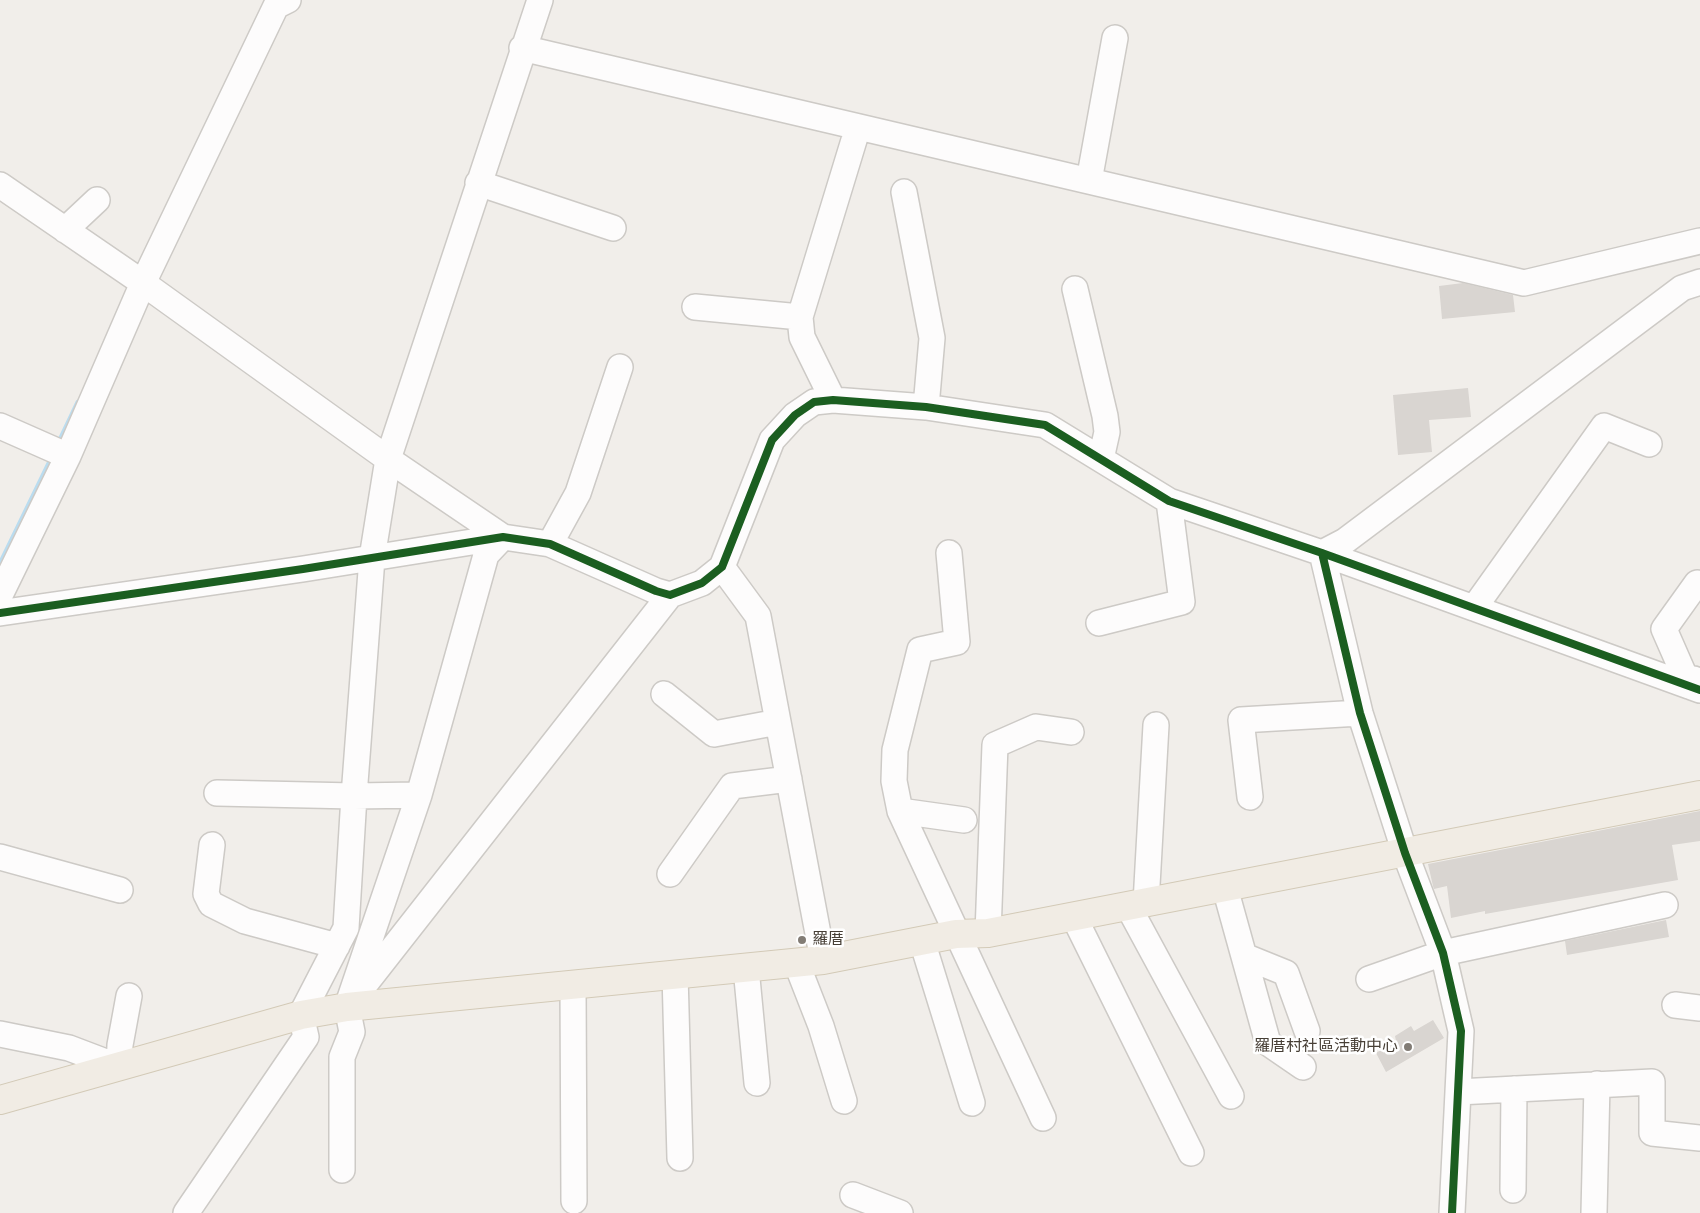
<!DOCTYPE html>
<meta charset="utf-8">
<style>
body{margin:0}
canvas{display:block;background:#f1eeea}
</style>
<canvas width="1700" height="1213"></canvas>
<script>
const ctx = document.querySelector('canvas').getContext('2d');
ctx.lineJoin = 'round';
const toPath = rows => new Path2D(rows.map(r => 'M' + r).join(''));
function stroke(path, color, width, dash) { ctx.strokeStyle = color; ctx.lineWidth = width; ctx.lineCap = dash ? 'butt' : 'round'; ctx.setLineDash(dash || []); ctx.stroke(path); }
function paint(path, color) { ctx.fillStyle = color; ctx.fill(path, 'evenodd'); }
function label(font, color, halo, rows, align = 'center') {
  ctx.font = font + ' Arial,"Noto Sans TC",sans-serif'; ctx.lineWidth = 5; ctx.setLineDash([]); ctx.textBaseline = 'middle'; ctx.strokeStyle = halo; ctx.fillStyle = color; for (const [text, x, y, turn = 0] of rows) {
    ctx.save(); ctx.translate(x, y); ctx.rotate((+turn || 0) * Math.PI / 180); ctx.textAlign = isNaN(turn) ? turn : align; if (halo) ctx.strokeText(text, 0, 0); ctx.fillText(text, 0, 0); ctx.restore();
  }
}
stroke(toPath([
 [58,444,78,402],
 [0,564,52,457]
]), '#badcef', 5);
paint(toPath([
 [1463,283,1513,295,1515,312,1442,319,1439,286],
 [1468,388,1471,417,1429,420,1432,452,1398,455,1393,395],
 [1700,811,1700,841,1672,845,1678,880,1485,914,1485,911,1451,918,1447,886,1434,889,1433,886,1428,864],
 [1666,920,1669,937,1567,955,1565,941],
 [1433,1020,1444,1038,1386,1072,1376,1053,1396,1041,1395,1036,1411,1026,1414,1031]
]), '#d9d5d1');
const minor = toPath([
 [522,48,1524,283,1700,241],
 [1089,181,1115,38],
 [478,183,613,228],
 [0,185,143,283,388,459,503,537],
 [904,192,932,338,926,407],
 [65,230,97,200],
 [1075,289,1105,416,1107,432,1101,459],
 [695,307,800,317],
 [833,400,802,337,800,317,858,127],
 [0,426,68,456],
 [550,544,578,493,620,367],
 [949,553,957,642,920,650,895,750,894,781,900,811,1043,1118],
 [1322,553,1360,713,1405,853,1443,953,1461,1031,1452,1213],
 [1322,553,1345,541,1682,288,1700,282],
 [722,567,758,616,823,960],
 [0,595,68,456,143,283,276,6,288,0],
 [1474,608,1604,426,1649,444],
 [0,613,303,569,503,537,550,544,656,591,670,595,702,583,722,567,772,440,795,415,814,402,833,400,926,407,1045,425,1169,501,1322,553,1700,690],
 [1099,623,1182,602,1169,501],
 [1694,679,1689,686,1664,629,1697,583],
 [664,694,714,734,778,722],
 [217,793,354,796,419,795],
 [1250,797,1241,720,1360,713],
 [900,811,964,820],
 [212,845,206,894,211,904,245,921,337,946],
 [0,857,120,890],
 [670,874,732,786,789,779],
 [1225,888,1268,1043,1303,1067],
 [1146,903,1156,725],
 [1128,906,1231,1096],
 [1074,917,1191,1153],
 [988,933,995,745,1036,727,1071,732],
 [922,941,972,1103],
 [1244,956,1286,973,1307,1031],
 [796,962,821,1026,844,1101],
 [746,968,757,1083],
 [675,974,680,1158],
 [1369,979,1443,953,1665,905],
 [573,985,574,1201],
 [358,993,670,595],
 [1675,1005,1700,1008],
 [0,1034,69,1048,119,1067,120,1045,129,996],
 [1458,1092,1652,1082,1652,1133,1700,1138],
 [342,1170,342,1057,352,1032,347,1007,419,795,486,555,503,537],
 [1513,1190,1514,1089],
 [853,1195,900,1213],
 [186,1213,306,1037,301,1015,346,928,354,796,372,558,388,459,540,0],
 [1594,1213,1597,1084]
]);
const major = toPath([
 [0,1100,301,1015,347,1007,823,960,956,934,988,933,1700,795]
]);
stroke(minor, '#cdcac6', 28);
stroke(major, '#d3cab7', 30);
stroke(minor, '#fdfcfc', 25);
stroke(major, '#f1ece4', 28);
stroke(toPath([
 [1322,553,1360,713,1405,853,1443,953,1461,1031,1452,1213],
 [0,613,303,569,503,537,550,544,656,591,670,595,702,583,722,567,772,440,795,415,814,402,833,400,926,407,1045,425,1169,501,1322,553,1700,690]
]), '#1b5e20', 8);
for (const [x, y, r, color] of [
 [802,940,5,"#827c75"],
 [1408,1047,5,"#827c75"]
]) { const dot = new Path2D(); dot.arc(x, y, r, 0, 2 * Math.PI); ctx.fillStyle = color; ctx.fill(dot); stroke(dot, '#fff', 2); }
label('16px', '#473f36', '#fff', [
 ["羅厝",812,940],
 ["羅厝村社區活動中心",1398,1047,"right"]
], 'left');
</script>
